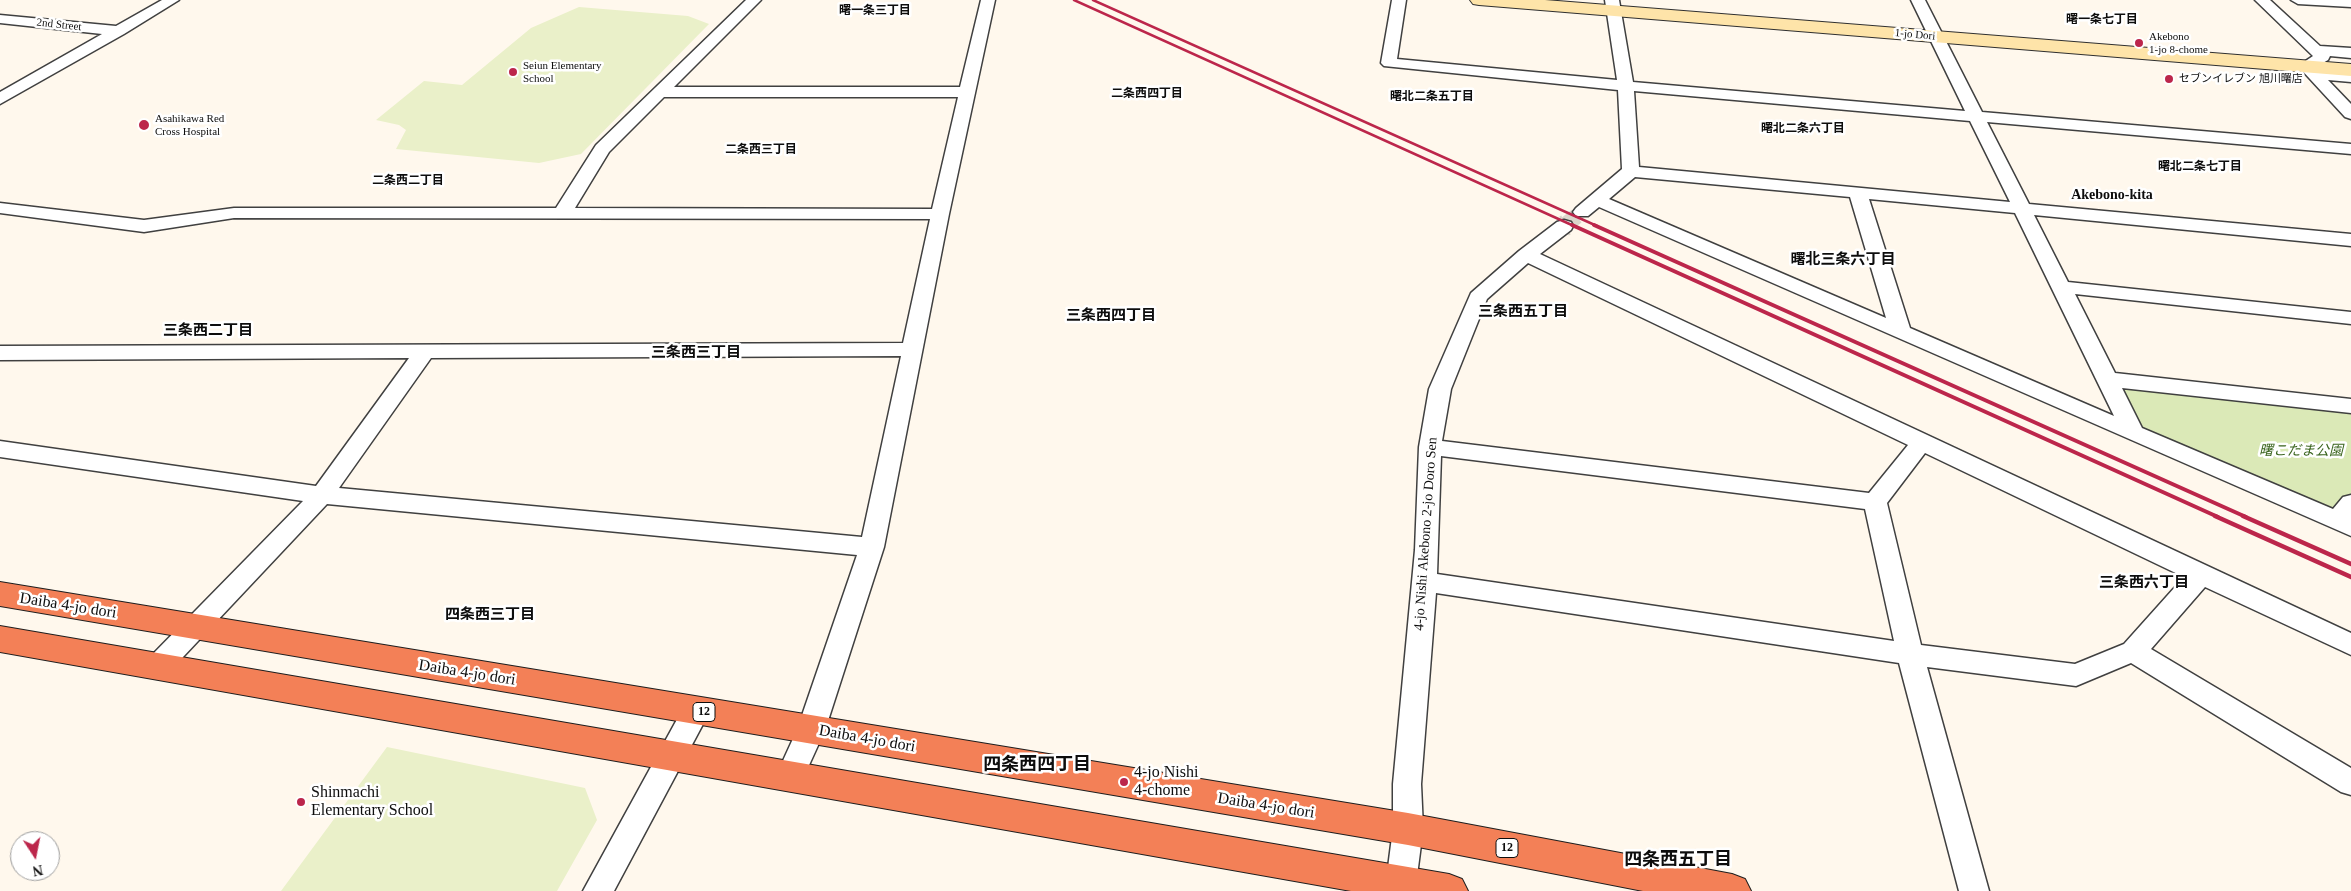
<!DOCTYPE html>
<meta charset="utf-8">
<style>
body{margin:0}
#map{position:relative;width:2351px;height:891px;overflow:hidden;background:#fff8ed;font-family:"Times New Roman",serif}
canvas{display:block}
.north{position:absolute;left:10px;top:831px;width:50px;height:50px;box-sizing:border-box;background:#fff;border:1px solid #9e9e9e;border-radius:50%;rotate:169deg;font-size:14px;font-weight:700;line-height:20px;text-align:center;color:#0d0d0d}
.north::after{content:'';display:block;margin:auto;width:18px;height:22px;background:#bc264b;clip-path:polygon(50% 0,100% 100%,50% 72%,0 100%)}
</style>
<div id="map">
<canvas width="2351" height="891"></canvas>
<div class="north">N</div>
</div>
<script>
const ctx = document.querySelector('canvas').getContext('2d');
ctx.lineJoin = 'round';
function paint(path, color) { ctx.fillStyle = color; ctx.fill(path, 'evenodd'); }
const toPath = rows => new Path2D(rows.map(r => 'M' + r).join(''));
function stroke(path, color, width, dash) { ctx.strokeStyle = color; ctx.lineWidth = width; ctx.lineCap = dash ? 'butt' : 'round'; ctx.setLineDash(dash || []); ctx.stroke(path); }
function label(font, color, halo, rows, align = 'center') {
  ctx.font = font + ' "Times New Roman","Noto Sans JP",serif'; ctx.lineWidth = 5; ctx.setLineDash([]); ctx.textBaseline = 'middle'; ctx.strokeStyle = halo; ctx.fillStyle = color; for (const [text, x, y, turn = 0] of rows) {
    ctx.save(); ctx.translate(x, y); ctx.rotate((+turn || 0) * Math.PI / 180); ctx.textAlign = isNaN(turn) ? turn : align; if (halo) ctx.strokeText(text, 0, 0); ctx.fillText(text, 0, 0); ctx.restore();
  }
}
paint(toPath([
 [2107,379,2351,406,2351,503,2337,521,2134,433]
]), '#dbe9b7');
paint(toPath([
 [579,7,688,16,709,24,581,154,539,163,396,149,406,130,399,125,376,120,424,81,462,85,531,28],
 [387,747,585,788,597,820,557,891,281,891]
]), '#eaf0c9');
stroke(toPath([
 [1564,226,1582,212]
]), '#dbd5cb', 16, [16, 8]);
stroke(toPath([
 [1564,226,1566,225]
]), '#dbd5cb', 21, [21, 11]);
const street = toPath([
 [162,0,179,0,124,34,0,104,0,92,102,34,0,23,0,15,116,26,162,0],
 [746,0,761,0,674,87,960,87,981,0,995,0,949,214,884,547,825,730,800,785,790,788,780,785,776,776,797,730,857,555,327,504,167,674,158,677,149,674,145,666,149,658,303,501,0,457,0,441,316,486,409,358,0,360,0,346,903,343,930,219,234,218,144,232,0,213,0,203,144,220,234,208,556,208,596,145,746,0],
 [664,97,958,97,932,209,575,208,609,152,664,97],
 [901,356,862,537,339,488,431,358,901,356],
 [1392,0,1406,0,1397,59,1617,80,1605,0,1619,0,1633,82,1965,111,1911,0,1925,0,1982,112,2351,144,2351,154,1987,122,2029,204,2351,234,2351,246,2034,215,2068,282,2351,312,2351,324,2075,294,2115,373,2351,399,2351,413,2122,388,2142,428,2333,509,2343,497,2351,495,2351,536,1599,207,1588,216,1576,216,1573,212,1576,208,1622,169,1618,90,1384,66,1381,63,1392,0],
 [1634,91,1970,121,2010,202,1639,167,1634,91],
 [1635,177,1850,197,1886,318,1609,199,1635,177],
 [1869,199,2015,213,2114,416,1910,328,1869,199],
 [2255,0,2270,0,2320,46,2351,48,2351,58,2330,56,2328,60,2316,67,2318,70,2351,72,2351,82,2328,80,2351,104,2351,119,2345,117,2298,66,2313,56,2255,0],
 [2291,0,2351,0,2351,7,2298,4,2291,0],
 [1564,220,1571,222,1573,226,1571,230,1540,254,2351,633,2351,655,2205,587,2151,649,2351,768,2351,795,2341,792,2131,663,2076,686,1927,667,1989,891,1959,891,1899,663,1436,593,1421,784,1423,829,1415,891,1385,891,1393,829,1393,784,1415,550,1419,447,1429,389,1471,293,1519,251,1557,222,1564,220],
 [1528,263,1908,445,1869,493,1442,441,1451,389,1487,299,1528,263],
 [1925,453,2184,577,2124,644,2075,664,1921,645,1887,503,1925,453],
 [1441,456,1865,509,1894,641,1437,574,1441,456],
 [696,700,706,703,710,711,614,891,583,891,686,703,696,700]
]);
const secondary = toPath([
 [1470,0,1545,0,2351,64,2351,76,1479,5,1473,4,1470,0]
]);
const highway = toPath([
 [0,582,1408,813,1732,874,1745,879,1751,891,1643,891,1408,845,0,606,0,582],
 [0,626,1449,874,1462,879,1468,891,1351,891,0,652,0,626]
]);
stroke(street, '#404040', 3);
stroke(secondary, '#2f2f2f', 2);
stroke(highway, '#1e1e1e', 2);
paint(street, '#fff');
paint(secondary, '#fee4a9');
paint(highway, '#f38057');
stroke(toPath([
 [1074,0,1574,226],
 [1093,0,1597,226]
]), '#bc264b', 2.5);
stroke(toPath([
 [1572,225,2218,517],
 [1594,225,2246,517]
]), '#bc264b', 4);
stroke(toPath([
 [2215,516,2351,577],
 [2243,516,2351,564]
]), '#bc264b', 4.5);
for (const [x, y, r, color] of [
 [2139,43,5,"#bc264b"],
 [513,72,5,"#bc264b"],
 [2169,79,5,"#bc264b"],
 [144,125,6,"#bc264b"],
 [1124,782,5,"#bc264b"],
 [301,802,5,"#bc264b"]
]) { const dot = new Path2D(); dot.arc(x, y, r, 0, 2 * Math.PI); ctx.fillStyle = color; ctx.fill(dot); stroke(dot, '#fff', 2); }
label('11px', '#0d0d0d', '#fff', [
 ["2nd Street",59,25,6],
 ["1-jo Dori",1915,35,5]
]);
label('11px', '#0d0d0d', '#fff', [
 ["Akebono",2149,37],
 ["1-jo 8-chome",2149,50],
 ["Seiun Elementary",523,66],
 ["School",523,79],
 ["セブンイレブン 旭川曙店",2179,79],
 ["Asahikawa Red",155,119],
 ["Cross Hospital",155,132]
], 'left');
label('bold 12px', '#0d0d0d', '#fff', [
 ["曙一条三丁目",875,11],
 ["曙一条七丁目",2102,20],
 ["二条西四丁目",1147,94],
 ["曙北二条五丁目",1432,97],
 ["曙北二条六丁目",1803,129],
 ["二条西三丁目",761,150],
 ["曙北二条七丁目",2200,167],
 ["二条西二丁目",408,181]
]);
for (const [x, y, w] of [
 [704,712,22],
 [1507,848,22]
]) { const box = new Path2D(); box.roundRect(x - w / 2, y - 9.5, w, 19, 4); ctx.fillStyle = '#fff'; ctx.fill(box); stroke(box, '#0d0d0d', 1); }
label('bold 12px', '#0d0d0d', null, [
 ["12",704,712],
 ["12",1507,848]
]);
label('bold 14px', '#0d0d0d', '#fff', [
 ["Akebono-kita",2112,195]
]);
label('italic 14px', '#3a641e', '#fff', [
 ["曙こだま公園",2301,451]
]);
label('14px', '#0d0d0d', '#fff', [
 ["4-jo Nishi Akebono 2-jo Doro Sen",1426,534,-86]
]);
label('bold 15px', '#0d0d0d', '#fff', [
 ["曙北三条六丁目",1843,260],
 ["三条西五丁目",1523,312],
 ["三条西四丁目",1111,316],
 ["三条西二丁目",208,331],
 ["三条西三丁目",696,353],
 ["三条西六丁目",2144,583],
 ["四条西三丁目",490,615]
]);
label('16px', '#0d0d0d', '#fff', [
 ["Daiba 4-jo dori",68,606,9],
 ["Daiba 4-jo dori",467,673,9],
 ["Daiba 4-jo dori",867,739,10],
 ["Daiba 4-jo dori",1266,806,9]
]);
label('16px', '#0d0d0d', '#fff', [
 ["4-jo Nishi",1134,773],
 ["4-chome",1134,791],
 ["Shinmachi",311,793],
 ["Elementary School",311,811]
], 'left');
label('bold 18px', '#0d0d0d', '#fff', [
 ["四条西四丁目",1037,765],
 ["四条西五丁目",1678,860]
]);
</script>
